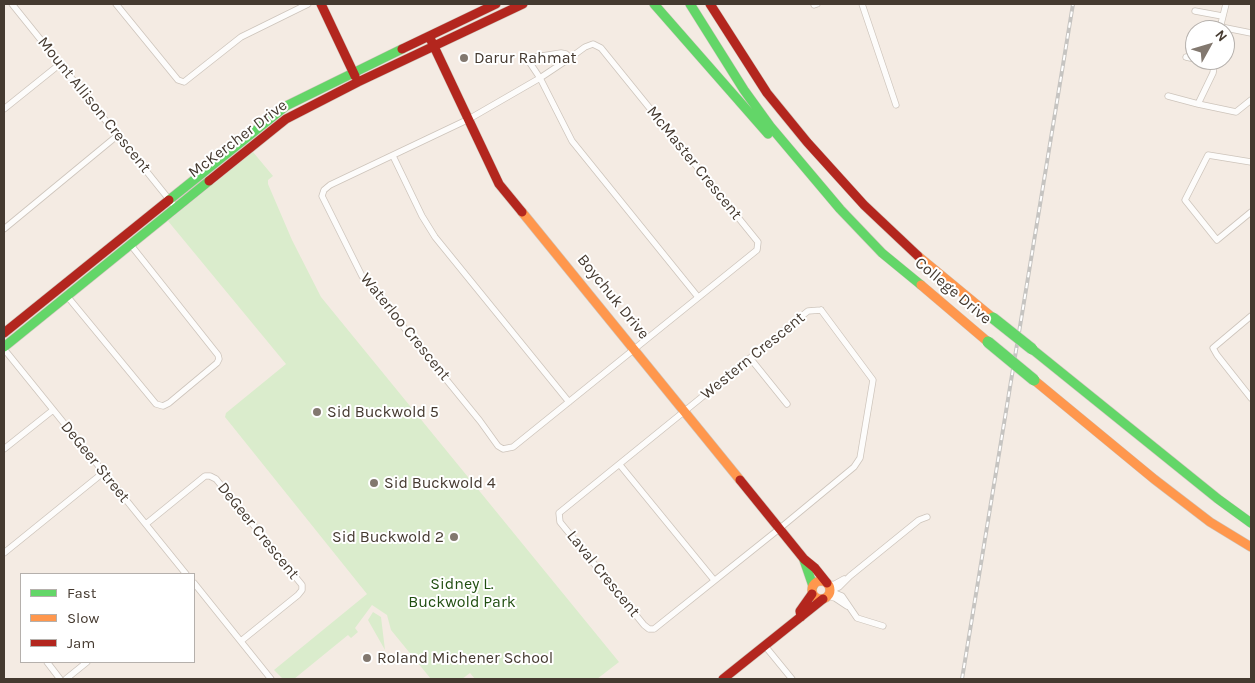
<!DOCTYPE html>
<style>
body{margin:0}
#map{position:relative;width:1255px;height:683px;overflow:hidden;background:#f4ebe3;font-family:Karla,sans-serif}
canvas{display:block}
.frame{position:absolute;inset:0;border:5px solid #453a30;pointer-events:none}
.legend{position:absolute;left:20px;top:573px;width:175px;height:90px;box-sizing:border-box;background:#fff;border:1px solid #b5b0ac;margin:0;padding:6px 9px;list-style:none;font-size:15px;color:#453a30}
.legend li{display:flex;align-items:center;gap:10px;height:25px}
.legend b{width:25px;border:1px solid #b5b0ac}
.north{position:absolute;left:1185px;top:20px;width:50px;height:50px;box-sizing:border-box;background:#fff;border:1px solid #b5b0ac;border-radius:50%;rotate:51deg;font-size:14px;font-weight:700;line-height:20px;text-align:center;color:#453a30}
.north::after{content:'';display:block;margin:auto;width:18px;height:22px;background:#82786f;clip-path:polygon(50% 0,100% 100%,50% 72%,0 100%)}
</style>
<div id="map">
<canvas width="1255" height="683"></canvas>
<div class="frame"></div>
<ul class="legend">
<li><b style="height:6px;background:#63d668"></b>Fast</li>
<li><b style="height:6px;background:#ff974d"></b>Slow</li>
<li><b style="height:6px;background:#b3261e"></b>Jam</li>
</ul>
<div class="north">N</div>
</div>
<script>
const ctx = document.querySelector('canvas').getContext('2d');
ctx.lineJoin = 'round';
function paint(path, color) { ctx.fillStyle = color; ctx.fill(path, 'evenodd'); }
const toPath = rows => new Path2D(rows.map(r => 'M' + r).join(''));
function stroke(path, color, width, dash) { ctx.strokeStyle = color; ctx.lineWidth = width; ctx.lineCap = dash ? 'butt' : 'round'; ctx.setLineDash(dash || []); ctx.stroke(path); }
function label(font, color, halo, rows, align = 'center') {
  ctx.font = font + ' Karla,sans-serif'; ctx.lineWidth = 4; ctx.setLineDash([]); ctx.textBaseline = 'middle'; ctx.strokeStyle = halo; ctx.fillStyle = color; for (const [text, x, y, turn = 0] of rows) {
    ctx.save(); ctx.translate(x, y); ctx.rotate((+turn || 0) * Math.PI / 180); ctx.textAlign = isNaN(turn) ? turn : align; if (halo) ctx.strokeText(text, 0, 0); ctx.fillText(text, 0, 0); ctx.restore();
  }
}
paint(toPath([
 [253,152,273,176,268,180,268,184,292,240,321,297,619,662,597,679,475,679,470,673,462,679,431,679,391,630,387,615,372,605,355,628,358,632,351,638,348,635,294,679,283,679,274,670,367,594,225,417,226,413,286,364,168,221],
 [373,612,381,617,385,650,368,620]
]), '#daeccc');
const street = toPath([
 [12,4,176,208],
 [116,4,178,80,184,82,241,37,308,4],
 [862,4,896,105],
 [814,5,817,4],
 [1195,11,1222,16],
 [1221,27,1251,33],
 [1220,28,1226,4],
 [1186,57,1195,59],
 [570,58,566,54,561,53,535,57,531,59,530,63,540,78,570,58,585,47,593,44,601,48,758,242,757,250,513,447,503,449,498,446,480,421,362,276,322,196,324,190,330,185,469,119,540,78,572,141,698,297],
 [1205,60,1215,61],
 [1215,60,1213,73,1198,104,1236,112,1251,100],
 [1168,96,1198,104],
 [4,109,60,64],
 [393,156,422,216,435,237,569,402],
 [1251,162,1208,155,1185,200,1217,240,1251,212],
 [4,229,118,135],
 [67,296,156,404,163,406,169,403,217,363,219,359,218,355,130,244],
 [821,310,873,380,860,458,854,467,779,529,654,629,649,629,644,625,560,522,559,513,808,311,821,310],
 [1251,316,1213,348,1217,355,1251,398],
 [4,349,186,574],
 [750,358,787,404],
 [4,449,53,410],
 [620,465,714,580],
 [146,524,205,476,210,476,216,479,302,585,302,590,298,595,241,641],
 [4,553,104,472],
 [194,583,271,679],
 [828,585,835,584,844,579],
 [830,591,839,587,850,576,919,520,927,517],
 [830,592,837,594,842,596,857,618,883,626],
 [828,596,835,598,847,606],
 [765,646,792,679],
 [47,662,60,679],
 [66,679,87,662]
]);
const fast = toPath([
 [654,4,768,134],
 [690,4,744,90,770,126,840,209,882,253,921,285],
 [169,200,286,106,402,49],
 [4,347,209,181],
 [1032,349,1218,499,1251,523],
 [804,560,813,586]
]);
const slow = toPath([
 [522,212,740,480],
 [918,256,993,318],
 [921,285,988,342],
 [1034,380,1154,479,1210,522,1251,547],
 '812 590a9 9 0 1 1 18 0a9 9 0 1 1-18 0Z'
]);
const jam = toPath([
 [321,4,355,76],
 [710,4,767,93,807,142,864,205,918,256],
 [429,36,499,184,522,212],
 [402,49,496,4],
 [209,181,286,119,358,82,523,4],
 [4,333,169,200],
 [740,480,804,559,815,568,827,583],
 [801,617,800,611,812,594],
 [723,679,823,599]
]);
stroke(street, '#cdc4bb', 7);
stroke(fast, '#cdc4bb', 10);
stroke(slow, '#cdc4bb', 10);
stroke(jam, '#cdc4bb', 10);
stroke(street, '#fdfcfb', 5.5);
stroke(fast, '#63d668', 9);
stroke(slow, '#ff974d', 9);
stroke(jam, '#b3261e', 9);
const rail = toPath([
 [962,679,1073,4]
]);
stroke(rail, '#c6c4c1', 4);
stroke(rail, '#fff', 2, [5.5]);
const fastBridge = toPath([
 [993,318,1032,349],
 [988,342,1034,380]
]);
stroke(fastBridge, '#cfc9c3', 12, []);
stroke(fastBridge, '#63d668', 11);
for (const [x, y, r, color] of [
 [464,58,5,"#82786f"],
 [317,412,5,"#82786f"],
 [374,483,5,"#82786f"],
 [454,537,5,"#82786f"],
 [367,658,5,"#82786f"]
]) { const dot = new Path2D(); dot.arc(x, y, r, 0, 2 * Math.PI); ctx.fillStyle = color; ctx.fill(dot); stroke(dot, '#fff', 2); }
label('16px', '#453a30', '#fff', [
 ["Darur Rahmat",474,58],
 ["Sid Buckwold 5",327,412],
 ["Sid Buckwold 4",384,483],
 ["Sid Buckwold 2",444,537,"right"],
 ["Roland Michener School",377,658]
], 'left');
label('16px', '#453a30', '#fff', [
 ["Mount Allison Crescent",94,105,51],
 ["McKercher Drive",238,139,-37],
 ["McMaster Crescent",694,163,51],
 ["College Drive",953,291,40],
 ["Boychuk Drive",613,297,51],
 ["Waterloo Crescent",405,327,51],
 ["Western Crescent",753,356,-39],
 ["DeGeer Street",95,462,51],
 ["DeGeer Crescent",258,531,51],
 ["Laval Crescent",603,574,51]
]);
label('16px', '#214f12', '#fff', [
 ["Sidney L.",462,584],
 ["Buckwold Park",462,602]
]);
</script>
